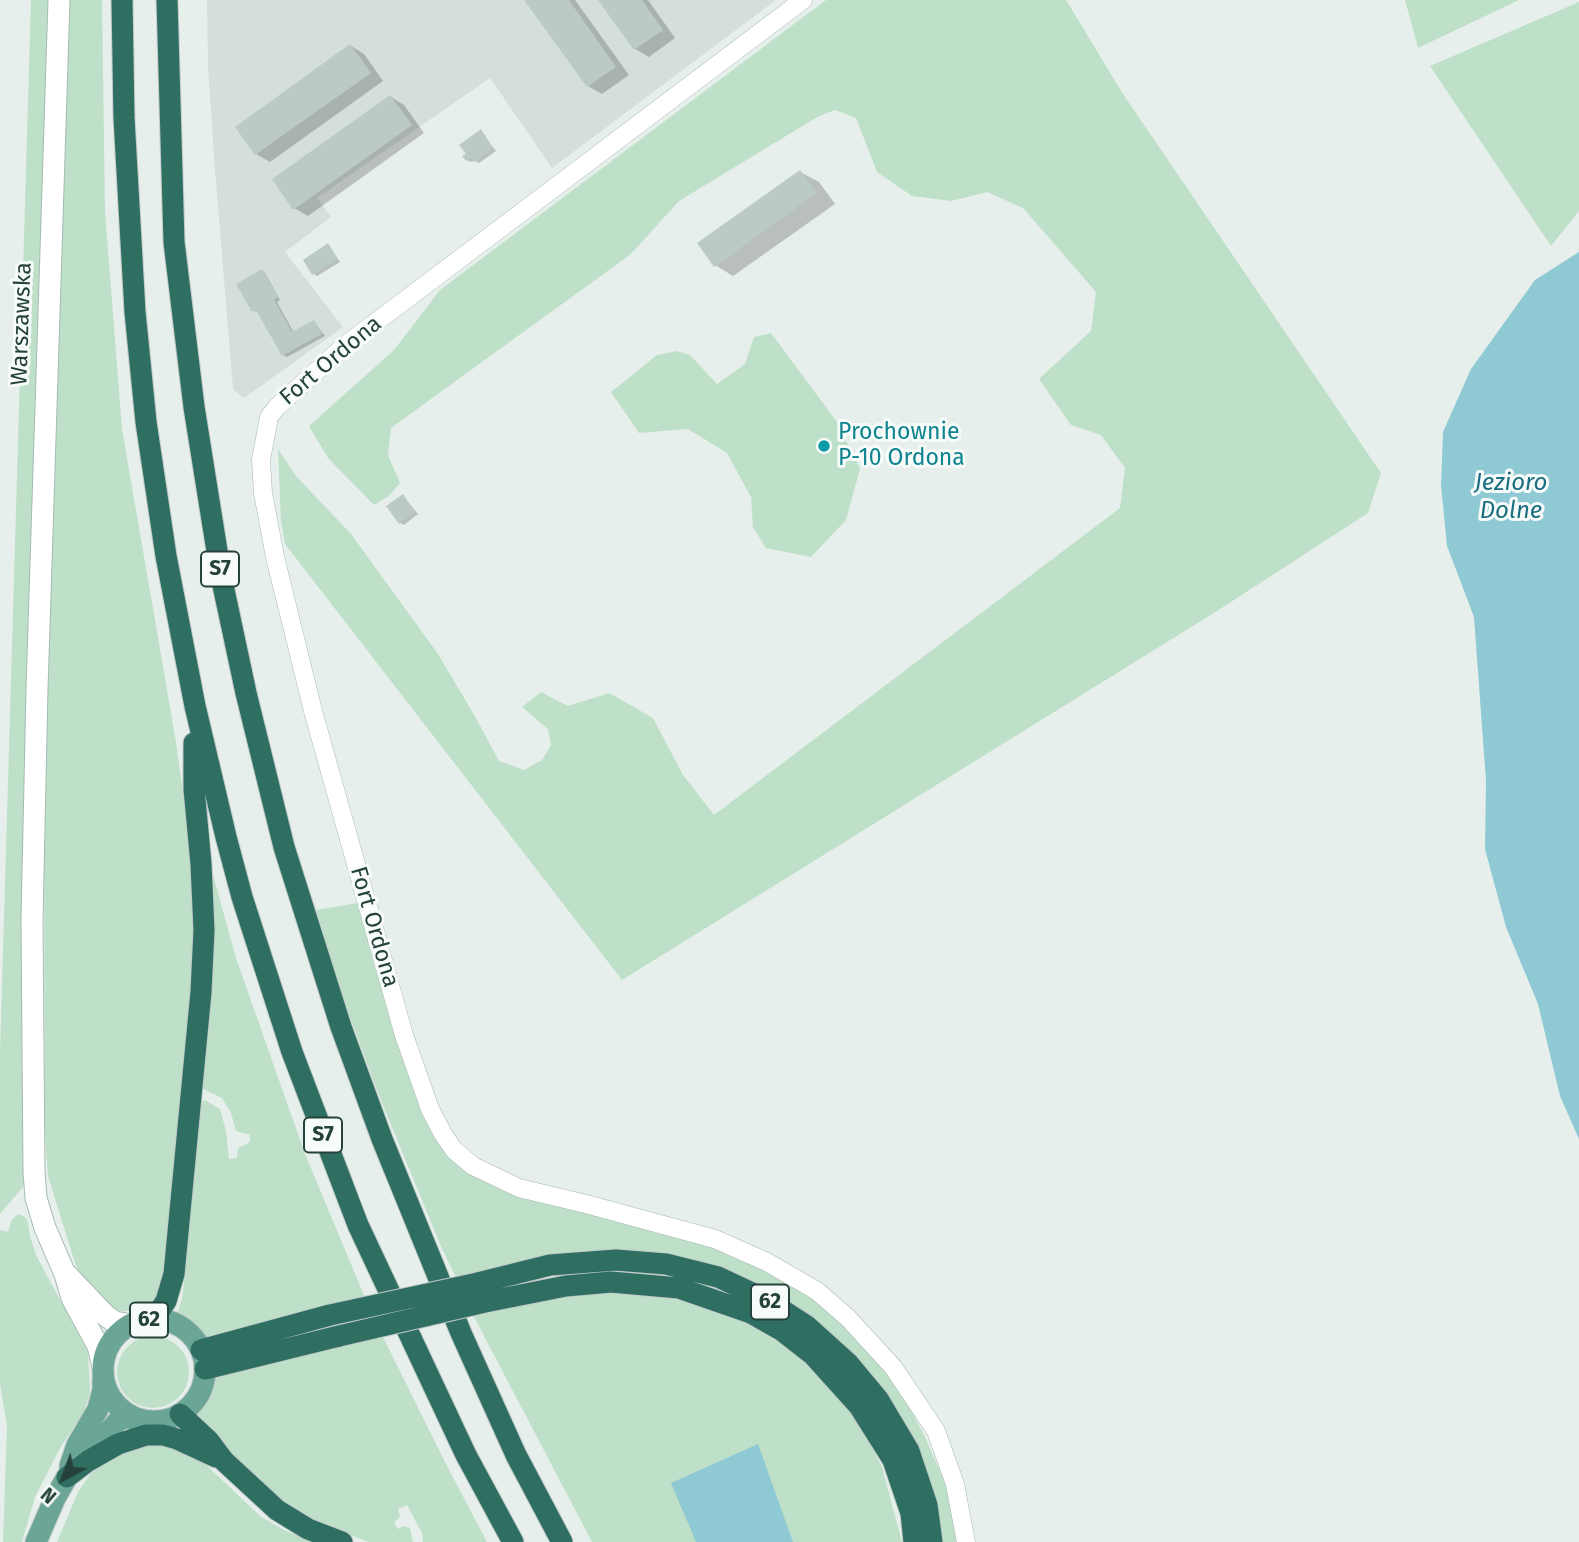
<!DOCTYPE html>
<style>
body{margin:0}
#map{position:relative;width:1579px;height:1542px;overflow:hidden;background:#e6efeb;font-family:"Fira Sans",sans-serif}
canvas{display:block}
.north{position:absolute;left:28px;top:1444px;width:70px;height:70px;-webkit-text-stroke:5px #f7fbf9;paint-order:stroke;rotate:221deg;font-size:19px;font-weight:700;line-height:28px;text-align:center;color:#24423a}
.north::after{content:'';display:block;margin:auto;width:24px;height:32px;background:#24423a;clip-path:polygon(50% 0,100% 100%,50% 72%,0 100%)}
</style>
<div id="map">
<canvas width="1579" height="1542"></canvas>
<div class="north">N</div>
</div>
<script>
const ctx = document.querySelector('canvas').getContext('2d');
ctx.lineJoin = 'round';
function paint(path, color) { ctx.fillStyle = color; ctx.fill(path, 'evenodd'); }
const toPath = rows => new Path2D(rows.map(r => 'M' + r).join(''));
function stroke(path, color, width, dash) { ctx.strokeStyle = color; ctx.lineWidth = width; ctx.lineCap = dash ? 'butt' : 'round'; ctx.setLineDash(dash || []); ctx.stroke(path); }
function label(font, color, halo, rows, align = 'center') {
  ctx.font = font + ' "Fira Sans",sans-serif'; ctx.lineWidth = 6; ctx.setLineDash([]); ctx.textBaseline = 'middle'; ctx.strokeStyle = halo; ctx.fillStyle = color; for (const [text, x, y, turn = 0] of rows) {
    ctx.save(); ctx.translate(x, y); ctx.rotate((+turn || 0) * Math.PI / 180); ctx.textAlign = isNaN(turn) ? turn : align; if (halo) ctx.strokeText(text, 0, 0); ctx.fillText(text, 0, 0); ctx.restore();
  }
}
paint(toPath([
 [207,0,776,0,552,168,490,78,317,198,331,217,285,252,343,327,244,398,233,389,214,158,208,65]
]), '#d4dfda');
paint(toPath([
 [31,0,51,0,25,1180,22,1188,0,1214,0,1053],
 [69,0,102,0,105,212,122,429,175,736,188,828,194,899,195,958,162,1287,151,1305,141,1310,123,1311,113,1310,88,1286,76,1266,48,1176,45,1133,44,871,51,459],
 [826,0,1066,0,1123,94,1381,473,1368,513,1217,611,622,980,285,544,281,521,278,449,296,476,351,534,438,654,476,718,499,761,524,770,542,760,551,745,548,729,522,707,541,692,568,706,609,693,653,718,683,775,714,815,1120,508,1125,468,1101,435,1071,425,1039,379,1091,331,1096,292,1023,208,987,192,951,201,912,196,877,172,856,118,835,110,819,116,679,201,631,254,391,428,388,455,400,483,389,496,374,505,328,458,309,426,394,350,440,290],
 [1405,0,1519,0,1418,48],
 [1579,2,1579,211,1551,246,1430,66],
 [771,333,837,422,860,469,846,520,811,557,766,548,753,527,751,497,727,453,688,429,639,433,611,392,657,355,677,351,690,355,717,384,745,364,754,337],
 [210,864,236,958,305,1154,366,1300,211,1340,176,1316,182,1299,185,1277,201,1102,205,1100,220,1109,226,1131,229,1159,237,1158,238,1148,250,1142,250,1135,236,1131,231,1113,222,1098,203,1089,209,1002],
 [358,903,456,1157,623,1220,741,1256,810,1295,843,1324,881,1364,902,1393,924,1435,943,1478,956,1523,958,1542,943,1542,936,1504,903,1422,690,1262,457,1280,440,1244,378,1093,339,987,316,910],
 [18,1214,25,1217,28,1222,30,1236,36,1255,88,1352,90,1393,84,1412,60,1448,35,1497,22,1542,3,1542,7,1426,0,1384,0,1230,8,1232,11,1221],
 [610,1292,676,1297,737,1317,784,1345,811,1368,850,1411,867,1438,882,1467,902,1542,592,1542,473,1315,561,1297],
 [382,1335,447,1466,487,1542,423,1542,422,1533,407,1505,398,1509,400,1517,394,1523,398,1529,404,1526,410,1528,413,1542,368,1542,301,1516,260,1486,190,1411,205,1386,219,1376],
 '117 1372a36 36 0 1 1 72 0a36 36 0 1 1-72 0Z',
 [161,1442,200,1459,260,1516,284,1530,315,1542,57,1542,78,1492,89,1476,101,1463,113,1453]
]), '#bfe0c8');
paint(toPath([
 [1579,252,1579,1139,1560,1096,1538,1004,1506,927,1485,849,1486,781,1474,617,1447,546,1441,485,1443,432,1471,369,1535,280],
 [758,1444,793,1542,696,1542,671,1483]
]), '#8ec9d4');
paint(toPath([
 [527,0,575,0,629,75,602,94,588,86],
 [600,0,648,0,675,38,649,57,635,49],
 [351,46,364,54,383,81,270,162,256,154],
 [391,97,404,105,424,133,308,216,294,208],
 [481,132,496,151,479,163,474,160,471,162,467,160,468,154],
 [800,172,819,182,835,204,733,276,715,265],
 [328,245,340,262,317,276,313,273],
 [262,271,265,273,280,300,277,302,294,333,314,322,325,336,287,357,283,355,259,312,254,311],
 [403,496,418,514,404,525,400,523]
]), '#0003');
paint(toPath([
 [524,0,569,0,616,67,587,87],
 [598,0,642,0,663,30,634,50],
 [350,44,371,73,255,155,235,127],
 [390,95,412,125,293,210,272,179],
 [481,129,493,148,474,162,471,158,466,161,462,156,466,154,459,145],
 [800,170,817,193,714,267,697,243],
 [328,243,338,259,312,275,303,260],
 [262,269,278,297,274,300,292,332,314,320,322,334,282,356,256,310,252,312,236,284],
 [403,494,415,512,399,524,386,506]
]), '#bbcac4');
const street = toPath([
 [803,0,343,347,277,407,269,417,261,460,263,493,275,557,313,711,404,1035,430,1109,443,1134,454,1150,473,1166,519,1188,586,1204,715,1239,767,1262,817,1291,848,1318,893,1367,936,1431,955,1484,966,1542]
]);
const secondary = toPath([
 [59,0,37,689,32,920,34,1172,36,1198,45,1228,65,1274,72,1298,98,1346,103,1367],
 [67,1275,106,1316,115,1322,131,1325]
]);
const primary = toPath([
 '103 1370a51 51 0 1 1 102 0a51 51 0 1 1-102 0Z',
 [70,1466,77,1445,98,1409,103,1390,103,1379],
 [36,1542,55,1498,67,1477,119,1420,126,1418,138,1419]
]);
const highway = toPath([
 [122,0,124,118,135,312,146,422,166,556,195,706,226,837,242,897,292,1052,358,1225,466,1455,513,1542],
 [167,0,174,242,194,407,221,576,246,693,284,847,341,1027,382,1139,461,1333,516,1455,562,1542],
 [478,1283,550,1265,616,1260,666,1264,718,1277,767,1300,807,1326,848,1363,878,1399,909,1451,927,1505,932,1542],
 [485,1302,566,1286,611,1282,679,1288,751,1313,781,1330,813,1355,859,1406,893,1460,911,1513,914,1542],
 [147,1320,160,1310,166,1301,174,1274,201,992,204,930,201,864,194,789,194,743],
 [201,1350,330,1315],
 [205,1369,339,1336],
 [180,1414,209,1441,224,1461,277,1510,308,1529,342,1542],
 [67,1477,88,1461,118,1444,146,1435,163,1435,177,1439,216,1457]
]);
stroke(street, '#a8b8b2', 19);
stroke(secondary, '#a4bbb3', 23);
stroke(primary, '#c2cac8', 23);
stroke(highway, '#c2cac8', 23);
stroke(street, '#fff', 18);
stroke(secondary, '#fff', 21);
stroke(primary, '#6aa596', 21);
stroke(highway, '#2f6f62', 21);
const highwayBridge = toPath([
 [330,1315,478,1283],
 [339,1336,485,1302]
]);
stroke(highwayBridge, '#c2cac8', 23, []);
stroke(highwayBridge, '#2f6f62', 21);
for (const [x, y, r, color] of [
 [824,446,7,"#0f9aa8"]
]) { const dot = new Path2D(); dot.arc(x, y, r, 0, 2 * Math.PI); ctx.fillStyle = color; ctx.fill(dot); stroke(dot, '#f7fbf9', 2.5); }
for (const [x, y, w] of [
 [220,569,38],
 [323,1135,38],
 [770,1302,38],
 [149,1320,38]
]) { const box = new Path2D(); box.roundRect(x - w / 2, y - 17.5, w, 35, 5); ctx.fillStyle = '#f7fbf9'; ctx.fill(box); stroke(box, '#24423a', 2); }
label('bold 21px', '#24423a', null, [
 ["S7",220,569],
 ["S7",323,1135],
 ["62",770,1302],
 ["62",149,1320]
]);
label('23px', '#24423a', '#f7fbf9', [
 ["Warszawska",22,324,-88],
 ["Fort Ordona",331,361,-40],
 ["Fort Ordona",374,927,74]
]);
label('23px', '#0d838f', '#f7fbf9', [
 ["Prochownie",838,433],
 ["P-10 Ordona",838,459]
], 'left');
label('italic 24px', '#1c6f80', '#f7fbf9', [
 ["Jezioro",1511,483],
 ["Dolne",1511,511]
]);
</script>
